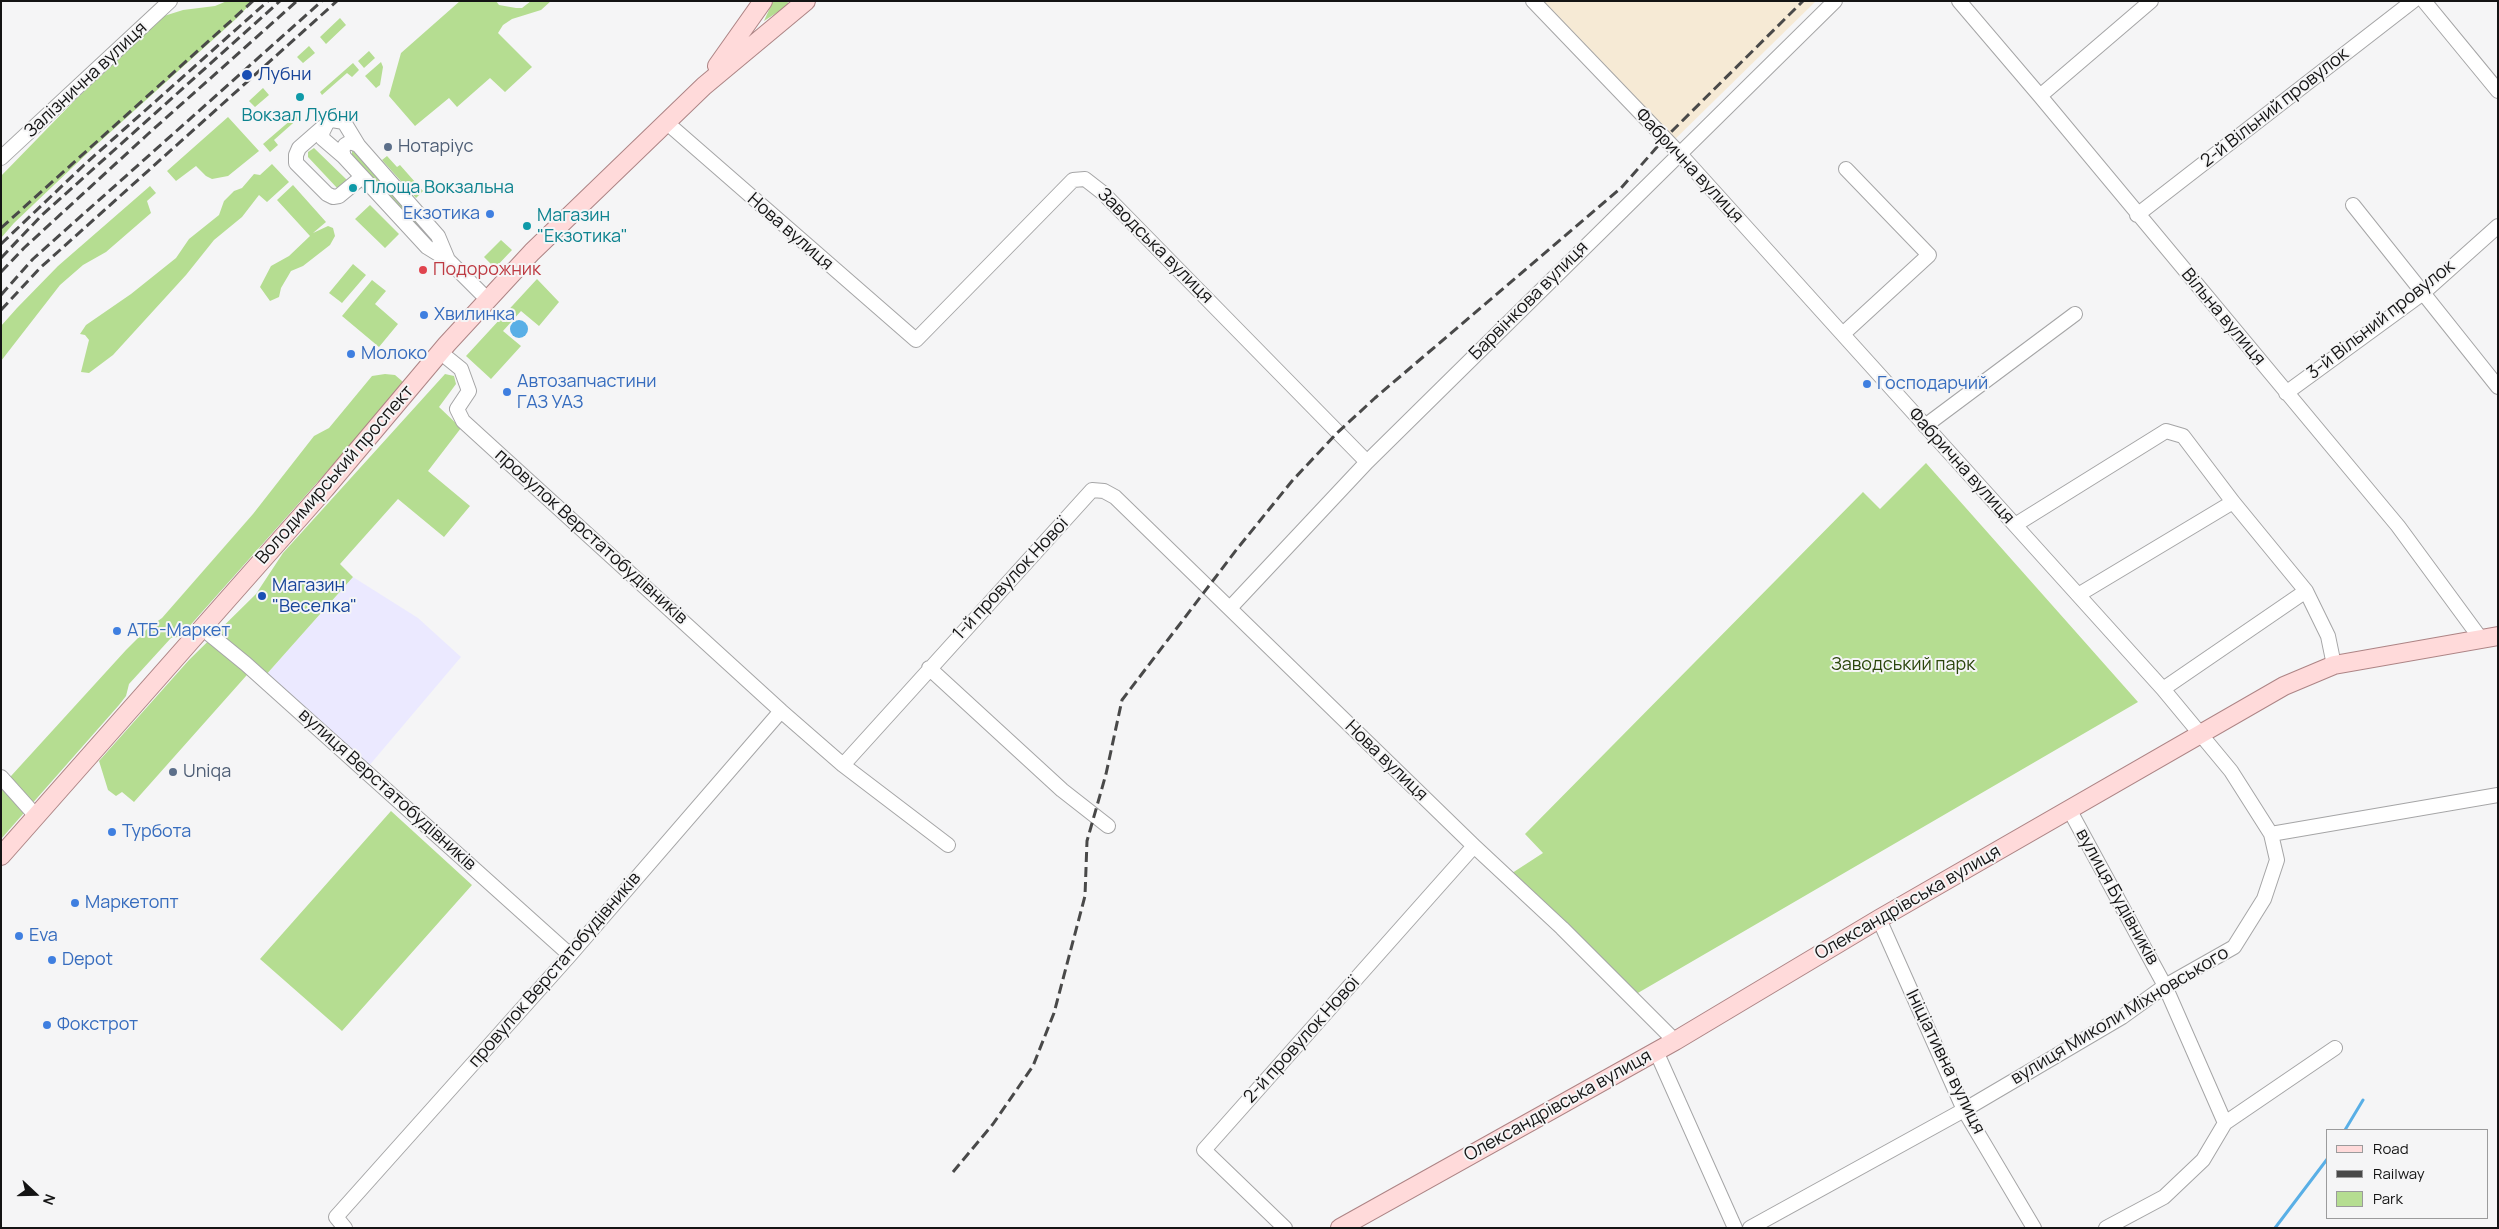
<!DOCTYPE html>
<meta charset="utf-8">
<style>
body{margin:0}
#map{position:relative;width:2499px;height:1229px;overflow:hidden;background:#f5f5f6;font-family:Manrope,sans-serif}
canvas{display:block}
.frame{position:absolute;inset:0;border:2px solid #141414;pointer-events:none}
.legend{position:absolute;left:2326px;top:1129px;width:162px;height:90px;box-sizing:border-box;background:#f5f5f6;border:1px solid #9b9b9c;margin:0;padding:6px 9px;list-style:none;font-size:15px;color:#141414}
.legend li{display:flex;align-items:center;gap:10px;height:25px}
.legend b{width:25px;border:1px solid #9b9b9c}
.north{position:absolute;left:10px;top:1169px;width:50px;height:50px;-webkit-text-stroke:4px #f5f5f6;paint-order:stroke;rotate:111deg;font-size:14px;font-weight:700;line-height:20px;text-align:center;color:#141414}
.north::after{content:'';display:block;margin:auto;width:18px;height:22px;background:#141414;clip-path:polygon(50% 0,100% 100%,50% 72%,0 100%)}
</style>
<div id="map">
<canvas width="2499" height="1229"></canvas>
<div class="frame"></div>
<ul class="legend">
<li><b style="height:6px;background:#ffdada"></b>Road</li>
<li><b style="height:6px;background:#494949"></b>Railway</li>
<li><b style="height:14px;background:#b5dd91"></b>Park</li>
</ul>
<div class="north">N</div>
</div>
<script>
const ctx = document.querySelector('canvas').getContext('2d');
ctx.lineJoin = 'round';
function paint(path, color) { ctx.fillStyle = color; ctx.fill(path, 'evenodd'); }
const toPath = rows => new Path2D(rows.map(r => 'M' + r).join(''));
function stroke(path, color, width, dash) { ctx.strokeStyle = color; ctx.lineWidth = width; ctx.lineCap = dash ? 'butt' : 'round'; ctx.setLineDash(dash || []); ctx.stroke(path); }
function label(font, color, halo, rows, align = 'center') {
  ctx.font = font + ' Manrope,sans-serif'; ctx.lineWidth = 4; ctx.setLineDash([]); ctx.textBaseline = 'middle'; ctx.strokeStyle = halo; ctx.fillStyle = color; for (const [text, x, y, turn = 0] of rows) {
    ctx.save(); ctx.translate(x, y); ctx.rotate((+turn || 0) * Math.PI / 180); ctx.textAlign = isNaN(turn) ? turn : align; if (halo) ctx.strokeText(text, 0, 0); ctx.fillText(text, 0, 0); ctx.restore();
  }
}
paint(toPath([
 [1536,1,1816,1,1667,147]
]), '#f6ead5');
paint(toPath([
 [353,577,418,618,461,657,368,767,265,676]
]), '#ebe9ff');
paint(toPath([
 [227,1,253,1,237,18,95,146,14,223,1,238,1,176,76,99,164,16,183,10,215,6],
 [460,1,496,1,499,5,516,8,522,8,531,1,551,1,541,10,512,19,503,25,498,33,532,67,505,92,490,78,457,107,449,98,415,126,389,96,401,53],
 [773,1,786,1,790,4,764,21],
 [340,18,346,25,326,44,320,37],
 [309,46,315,53,303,63,297,57],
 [369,51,375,58,364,68,358,61],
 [381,62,383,67,380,85,376,88,365,76],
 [353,63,359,70,352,77,347,73,322,95,320,92],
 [263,88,269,95,255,107,249,101],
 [299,113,301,116,274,140,278,145,270,152,263,144],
 [228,117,259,151,228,176,212,179,206,176,196,166,176,181,167,171],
 [314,148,347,180,338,189,308,157,308,152],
 [352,150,435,239,430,244,352,156],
 [387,156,397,167,400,165,423,191,416,198,382,160],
 [272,164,289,182,267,202,259,195,242,217,214,240,186,275,113,355,89,373,81,372,89,340,85,335,80,334,86,325,131,294,176,258,189,239,219,215,224,201,234,191,242,188,254,174,260,175],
 [293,185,326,222,313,233,328,226,333,228,335,236,330,245,303,266,291,271,281,288,279,297,270,301,260,287,271,266,289,256,310,236,277,200],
 [150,186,156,193,147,201,151,213,106,252,83,265,60,285,1,361,1,326,17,308,58,266],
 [370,205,399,234,385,248,355,219],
 [501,240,512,250,495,268,484,257],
 [353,264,366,275,342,303,329,293],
 [537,279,559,302,539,326,521,311,503,331,521,346,491,379,466,356],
 [372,280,386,291,375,304,398,324,379,347,342,316],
 [385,374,395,375,402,381,403,386,186,630,178,637,171,638,129,684,126,696,119,705,1,839,1,787,126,650,148,628,162,618,253,514,314,436,329,428,372,376],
 [445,374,454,376,456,384,439,407,461,428,428,471,470,506,444,537,398,499,340,564,353,577,265,676,254,667,134,802,122,792,116,796,108,790,99,761,189,660,256,594,283,553],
 [1926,463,2138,702,1631,997,1506,877,1543,853,1525,834,1863,492,1880,509],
 [391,811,472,885,342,1031,260,959]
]), '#b5dd91');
paint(toPath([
 '510 329a9 9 0 1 1 18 0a9 9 0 1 1-18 0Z'
]), '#59afe6');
stroke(toPath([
 [2345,1130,2363,1100],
 [2275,1228,2328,1158]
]), '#59afe6', 3);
const minor = toPath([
 [1533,1,1679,153,2163,689,2231,771,2271,834],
 [1959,1,2040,96,2398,526,2481,639],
 [2424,1,2498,91],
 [2040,96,2151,1],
 [666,122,916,340,1073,180,1085,179,1103,193,1367,462],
 [323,127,299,148,296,155,296,163,327,194,333,197,339,196,362,177],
 [344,157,323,139,322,133,327,123,332,120,344,122,358,145],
 [1,158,170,1],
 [2353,205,2498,387],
 [2137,215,2413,1],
 [448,260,438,236,358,145,350,142,345,145,342,150,344,157,427,247,448,260,487,299],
 [1844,333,1929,255,1846,169],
 [440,352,461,369,469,391,457,409,463,421,781,711,843,765,948,845],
 [2286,393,2423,293,2498,226],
 [1925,426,2075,314],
 [2015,525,2166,431,2183,436,2233,502,2306,591,2328,636,2334,665],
 [2078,595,2233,502],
 [1230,608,1367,462,1835,1],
 [202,628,246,664,570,955],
 [929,668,1062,790,1108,826],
 [2163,689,2306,591],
 [843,765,1092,490,1104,491,1115,497,1474,846,1562,928,1675,1041],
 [1,777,36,816],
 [2069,809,2165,986,2225,1123],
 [1879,919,1964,1110,2034,1228],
 [1656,1051,1735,1228],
 [345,1228,336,1217,570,955,781,711],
 [1285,1228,1204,1150,1474,846],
 [1750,1228,1964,1110,2122,1017,2165,986,2234,947,2264,899,2277,860,2271,834,2498,795],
 [2106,1228,2164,1197,2203,1160,2225,1123,2335,1048]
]);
const major = toPath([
 [717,66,763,1],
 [1,856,325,489,447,344,532,252,704,86,806,1],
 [1340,1228,1675,1041,1879,919,2284,686,2334,665,2498,636]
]);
stroke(minor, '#a5a5a6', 16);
stroke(major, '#ad8485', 20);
stroke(minor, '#fff', 14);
stroke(major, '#ffdada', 18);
stroke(toPath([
 [1,228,253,1],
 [1,244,84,165,268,1],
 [1,258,42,215,280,1],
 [1,272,24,248,148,134,297,1],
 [1,295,33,259,322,1],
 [1,310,40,268,337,1],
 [953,1172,993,1124,1033,1066,1054,1013,1085,896,1087,841,1106,774,1122,700,1237,549,1292,481,1337,433,1375,398,1621,188,1665,138,1803,1]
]), '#494949', 3, [10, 5]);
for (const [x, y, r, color] of [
 [247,75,6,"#1a4fb4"],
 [300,97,5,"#0f9aa8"],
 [388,147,5,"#5c6f8a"],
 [353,188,5,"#0f9aa8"],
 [490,214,5,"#3f7fe0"],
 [527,226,5,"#0f9aa8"],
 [423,270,5,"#e0444e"],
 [424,315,5,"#3f7fe0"],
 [351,354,5,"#3f7fe0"],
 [1867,384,5,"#3f7fe0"],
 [507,392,5,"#3f7fe0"],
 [262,596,5,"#1a4fb4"],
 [117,631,5,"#3f7fe0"],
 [173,772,5,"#5c6f8a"],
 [112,832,5,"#3f7fe0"],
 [75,903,5,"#3f7fe0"],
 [19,936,5,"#3f7fe0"],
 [52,960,5,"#3f7fe0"],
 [47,1025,5,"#3f7fe0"]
]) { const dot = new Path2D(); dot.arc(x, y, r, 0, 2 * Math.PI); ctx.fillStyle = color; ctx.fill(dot); stroke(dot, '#f5f5f6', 2); }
label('18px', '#164399', '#f5f5f6', [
 ["Лубни",258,75],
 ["Магазин",272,586],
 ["\"Веселка\"",272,607]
], 'left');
label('18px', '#141414', '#f5f5f6', [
 ["Залізнична вулиця",86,80,-43],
 ["2-й Вільний провулок",2275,108,-38],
 ["Фабрична вулиця",1689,166,47],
 ["Нова вулиця",790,232,41],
 ["Заводська вулиця",1155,246,45],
 ["Барвінкова вулиця",1529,301,-45],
 ["Вільна вулиця",2223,317,50],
 ["3-й Вільний провулок",2381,320,-38],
 ["Фабрична вулиця",1961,466,48],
 ["Володимирський проспект",335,475,-49],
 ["провулок Верстатобудівників",591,537,42],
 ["1-й провулок Нової",1011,579,-47],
 ["Нова вулиця",1386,761,44],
 ["вулиця Верстатобудівників",387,790,42],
 ["вулиця Будівників",2117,897,61],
 ["Олександрівська вулиця",1908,903,-30],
 ["провулок Верстатобудівників",555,970,-49],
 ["вулиця Миколи Міхновського",2120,1016,-31],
 ["2-й провулок Нової",1302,1040,-48],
 ["Ініціативна вулиця",1945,1062,64],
 ["Олександрівська вулиця",1558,1106,-29]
]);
label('18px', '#0d838f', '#f5f5f6', [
 ["Вокзал Лубни",300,116,"center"],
 ["Площа Вокзальна",363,188],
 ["Магазин",537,216],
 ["\"Екзотика\"",537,237]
], 'left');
label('18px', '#4e5e75', '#f5f5f6', [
 ["Нотаріус",398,147],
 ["Uniqa",183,772]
], 'left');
label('18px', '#366cbe', '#f5f5f6', [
 ["Екзотика",480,214,"right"],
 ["Хвилинка",434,315],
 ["Молоко",361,354],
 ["Автозапчастини",517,382],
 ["ГАЗ УАЗ",517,403],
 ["Господарчий",1877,384],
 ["АТБ-Маркет",127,631],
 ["Турбота",122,832],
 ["Маркетопт",85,903],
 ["Eva",29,936],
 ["Depot",62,960],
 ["Фокстрот",57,1025]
], 'left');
label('18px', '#be3a42', '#f5f5f6', [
 ["Подорожник",433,270]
], 'left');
label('18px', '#2b450c', '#f5f5f6', [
 ["Заводський парк",1903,665]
]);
</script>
